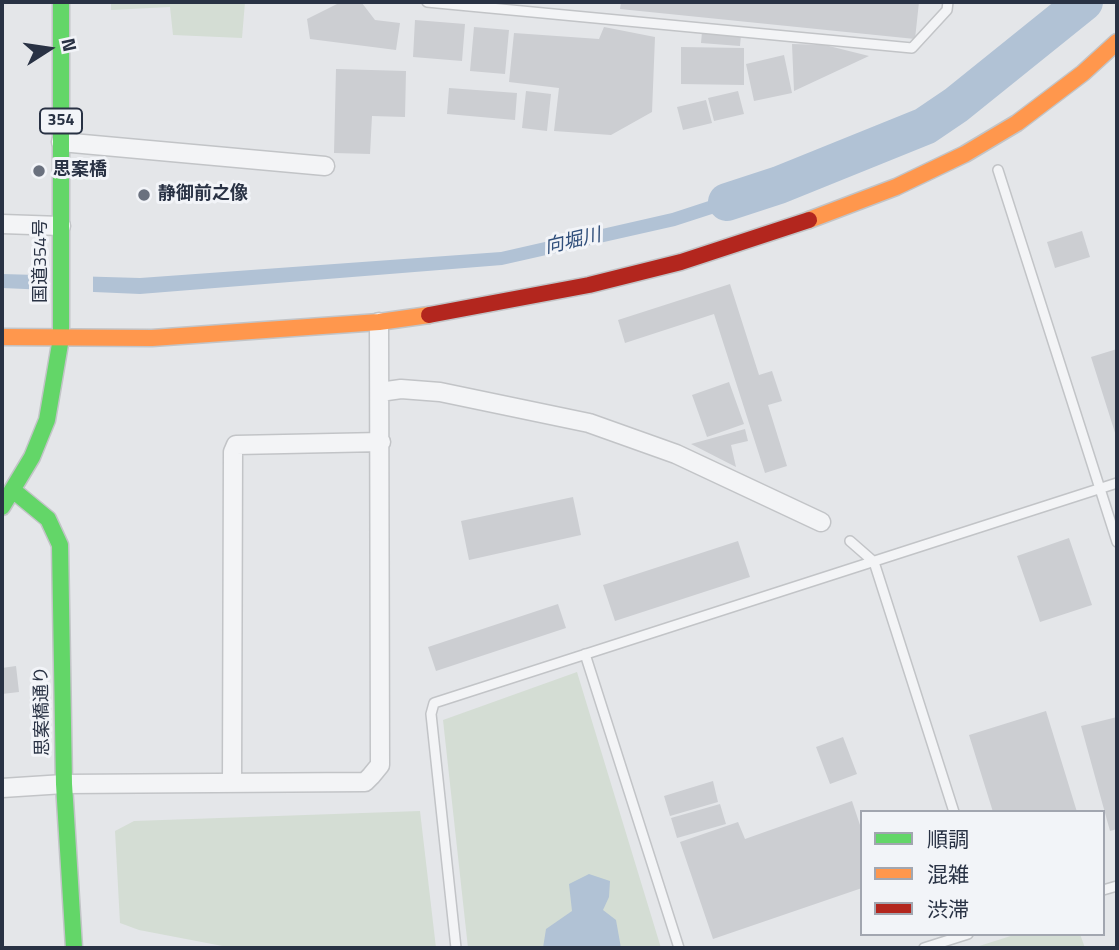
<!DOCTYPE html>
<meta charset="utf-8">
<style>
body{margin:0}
#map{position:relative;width:1119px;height:950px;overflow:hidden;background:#e4e6e9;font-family:"Titillium Web","Noto Sans JP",sans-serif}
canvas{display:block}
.frame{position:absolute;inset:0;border:4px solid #293244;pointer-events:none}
.legend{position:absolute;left:860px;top:810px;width:245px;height:126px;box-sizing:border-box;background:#f2f4f8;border:2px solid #a2a6b0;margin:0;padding:9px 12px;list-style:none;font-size:21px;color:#293244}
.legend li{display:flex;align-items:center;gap:14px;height:35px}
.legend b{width:35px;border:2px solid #a2a6b0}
.north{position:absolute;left:14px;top:14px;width:70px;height:70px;-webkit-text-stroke:5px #f2f4f8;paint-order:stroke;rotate:78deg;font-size:19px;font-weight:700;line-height:28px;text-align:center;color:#293244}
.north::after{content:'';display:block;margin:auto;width:24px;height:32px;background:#293244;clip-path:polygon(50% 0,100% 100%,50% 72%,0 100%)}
</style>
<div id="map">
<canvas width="1119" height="950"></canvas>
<div class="frame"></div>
<ul class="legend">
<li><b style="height:9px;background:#63d668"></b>順調</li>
<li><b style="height:9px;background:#ff974d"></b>混雑</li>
<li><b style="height:9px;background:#b3261e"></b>渋滞</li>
</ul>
<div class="north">N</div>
</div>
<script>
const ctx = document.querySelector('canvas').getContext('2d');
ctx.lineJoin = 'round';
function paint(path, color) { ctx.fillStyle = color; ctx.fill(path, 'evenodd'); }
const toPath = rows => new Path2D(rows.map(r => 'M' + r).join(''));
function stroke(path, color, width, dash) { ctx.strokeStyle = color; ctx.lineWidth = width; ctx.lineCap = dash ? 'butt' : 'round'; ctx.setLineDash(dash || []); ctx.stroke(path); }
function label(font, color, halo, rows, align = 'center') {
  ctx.font = font + ' "Titillium Web","Noto Sans JP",sans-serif'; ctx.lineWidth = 6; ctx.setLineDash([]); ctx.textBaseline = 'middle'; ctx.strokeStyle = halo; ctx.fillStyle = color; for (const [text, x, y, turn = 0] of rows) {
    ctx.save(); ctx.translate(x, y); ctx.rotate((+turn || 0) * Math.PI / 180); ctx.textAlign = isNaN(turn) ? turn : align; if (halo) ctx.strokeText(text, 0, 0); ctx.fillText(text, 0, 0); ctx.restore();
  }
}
paint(toPath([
 [111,2,245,2,242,38,173,35,170,7,111,10],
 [577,672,661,948,468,948,443,720],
 [420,811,436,948,233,948,139,930,120,923,115,831,134,821],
 [1017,934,1080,934,1085,948,973,948]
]), '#d4ddd4');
paint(toPath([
 [776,179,780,192,675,226,502,265,140,294,2,288,2,274,140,278,501,252,672,213],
 [589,874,610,881,609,897,603,910,616,920,621,948,543,948,546,929,572,911,569,884]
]), '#b1c2d5');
paint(toPath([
 [29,271,93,273,93,295,30,293]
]), '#e4e6e9');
stroke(toPath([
 [727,202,779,185,925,126,956,105,1084,2]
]), '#b1c2d5', 38);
paint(toPath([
 [621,2,919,2,915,39,620,9],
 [339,3,362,3,375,20,400,23,396,50,310,39,307,19],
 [415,20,465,24,462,61,413,57],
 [474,27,509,30,505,74,470,71],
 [604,27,655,37,652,112,611,135,554,131,559,88,509,82,514,33,599,39],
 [702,32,741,35,740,46,701,43],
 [792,44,825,45,869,56,794,91],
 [681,47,744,48,744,85,681,84],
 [784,55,792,93,754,101,746,64],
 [336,69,406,71,405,117,372,116,370,154,334,153],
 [449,88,517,93,515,120,447,114],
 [526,91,551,94,547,131,522,128],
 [738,91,744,114,714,121,708,98],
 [706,100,712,123,683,130,677,107],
 [1082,231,1090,257,1055,268,1047,242],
 [730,284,759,375,772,371,782,401,768,405,787,466,765,473,714,314,625,343,618,320],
 [1117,349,1117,439,1091,357],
 [729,382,744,424,707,437,692,395],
 [745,429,748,441,731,445,736,467,691,444],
 [573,497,581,535,469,560,461,521],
 [1069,538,1092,605,1040,622,1017,556],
 [738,541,750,577,615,621,603,585],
 [558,604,566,628,436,671,428,647],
 [16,666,19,692,2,694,2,668],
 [1046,711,1077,812,993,812,969,735],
 [1117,717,1117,829,1110,831,1081,726],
 [843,737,857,774,830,784,816,747],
 [713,781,718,802,670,816,664,796],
 [852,801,862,831,862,888,713,939,680,842,738,822,745,839],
 [720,804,726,824,677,838,671,818]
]), '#ccced2');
const lane = toPath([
 [427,2,912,48,947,10,948,2],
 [998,170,1117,542],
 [850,541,874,562,954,812],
 [585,654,679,948],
 [1103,890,1117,886],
 [456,948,431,714,434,703,1117,483],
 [924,948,968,934]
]);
const street = toPath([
 [61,142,325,166],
 [2,224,61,226],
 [380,392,401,389,440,392,589,423,676,454,821,522],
 [232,783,233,452,236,445,381,442],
 [2,788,64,784,365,782,371,776,380,765,379,322]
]);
const fast = toPath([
 [14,491,48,519,60,545,64,784,74,948],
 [2,507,32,457,47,420,61,338,61,2]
]);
const slow = toPath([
 [809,220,896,187,965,154,1017,123,1083,73,1117,42],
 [2,337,152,338,379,322,429,315]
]);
const jam = toPath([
 [429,315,589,285,681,262,809,220]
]);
stroke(lane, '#c2c4c7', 12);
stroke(street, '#c2c4c7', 21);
stroke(fast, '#c2c4c7', 19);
stroke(slow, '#c2c4c7', 19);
stroke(jam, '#c2c4c7', 19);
stroke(lane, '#f3f4f6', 9);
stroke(street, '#f3f4f6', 18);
stroke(fast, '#63d668', 16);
stroke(slow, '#ff974d', 16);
stroke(jam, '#b3261e', 16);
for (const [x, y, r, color] of [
 [39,171,7,"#6a717e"],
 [144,195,7,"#6a717e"]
]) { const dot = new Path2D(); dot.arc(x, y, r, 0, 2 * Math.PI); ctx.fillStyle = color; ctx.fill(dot); stroke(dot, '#f2f4f8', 2.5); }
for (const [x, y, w] of [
 [61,121,42]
]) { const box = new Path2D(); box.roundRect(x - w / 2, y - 12.5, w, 25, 5); ctx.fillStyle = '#f2f4f8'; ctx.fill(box); stroke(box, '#293244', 2); }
label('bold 16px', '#293244', null, [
 ["354",61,121]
]);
label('bold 18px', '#293244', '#f2f4f8', [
 ["思案橋",53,171],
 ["静御前之像",158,195]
], 'left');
label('18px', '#293244', '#f2f4f8', [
 ["国道354号",42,261,-90],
 ["思案橋通り",43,711,-91]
]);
label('italic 19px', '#304f7b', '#f2f4f8', [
 ["向堀川",573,242,-13]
]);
</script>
